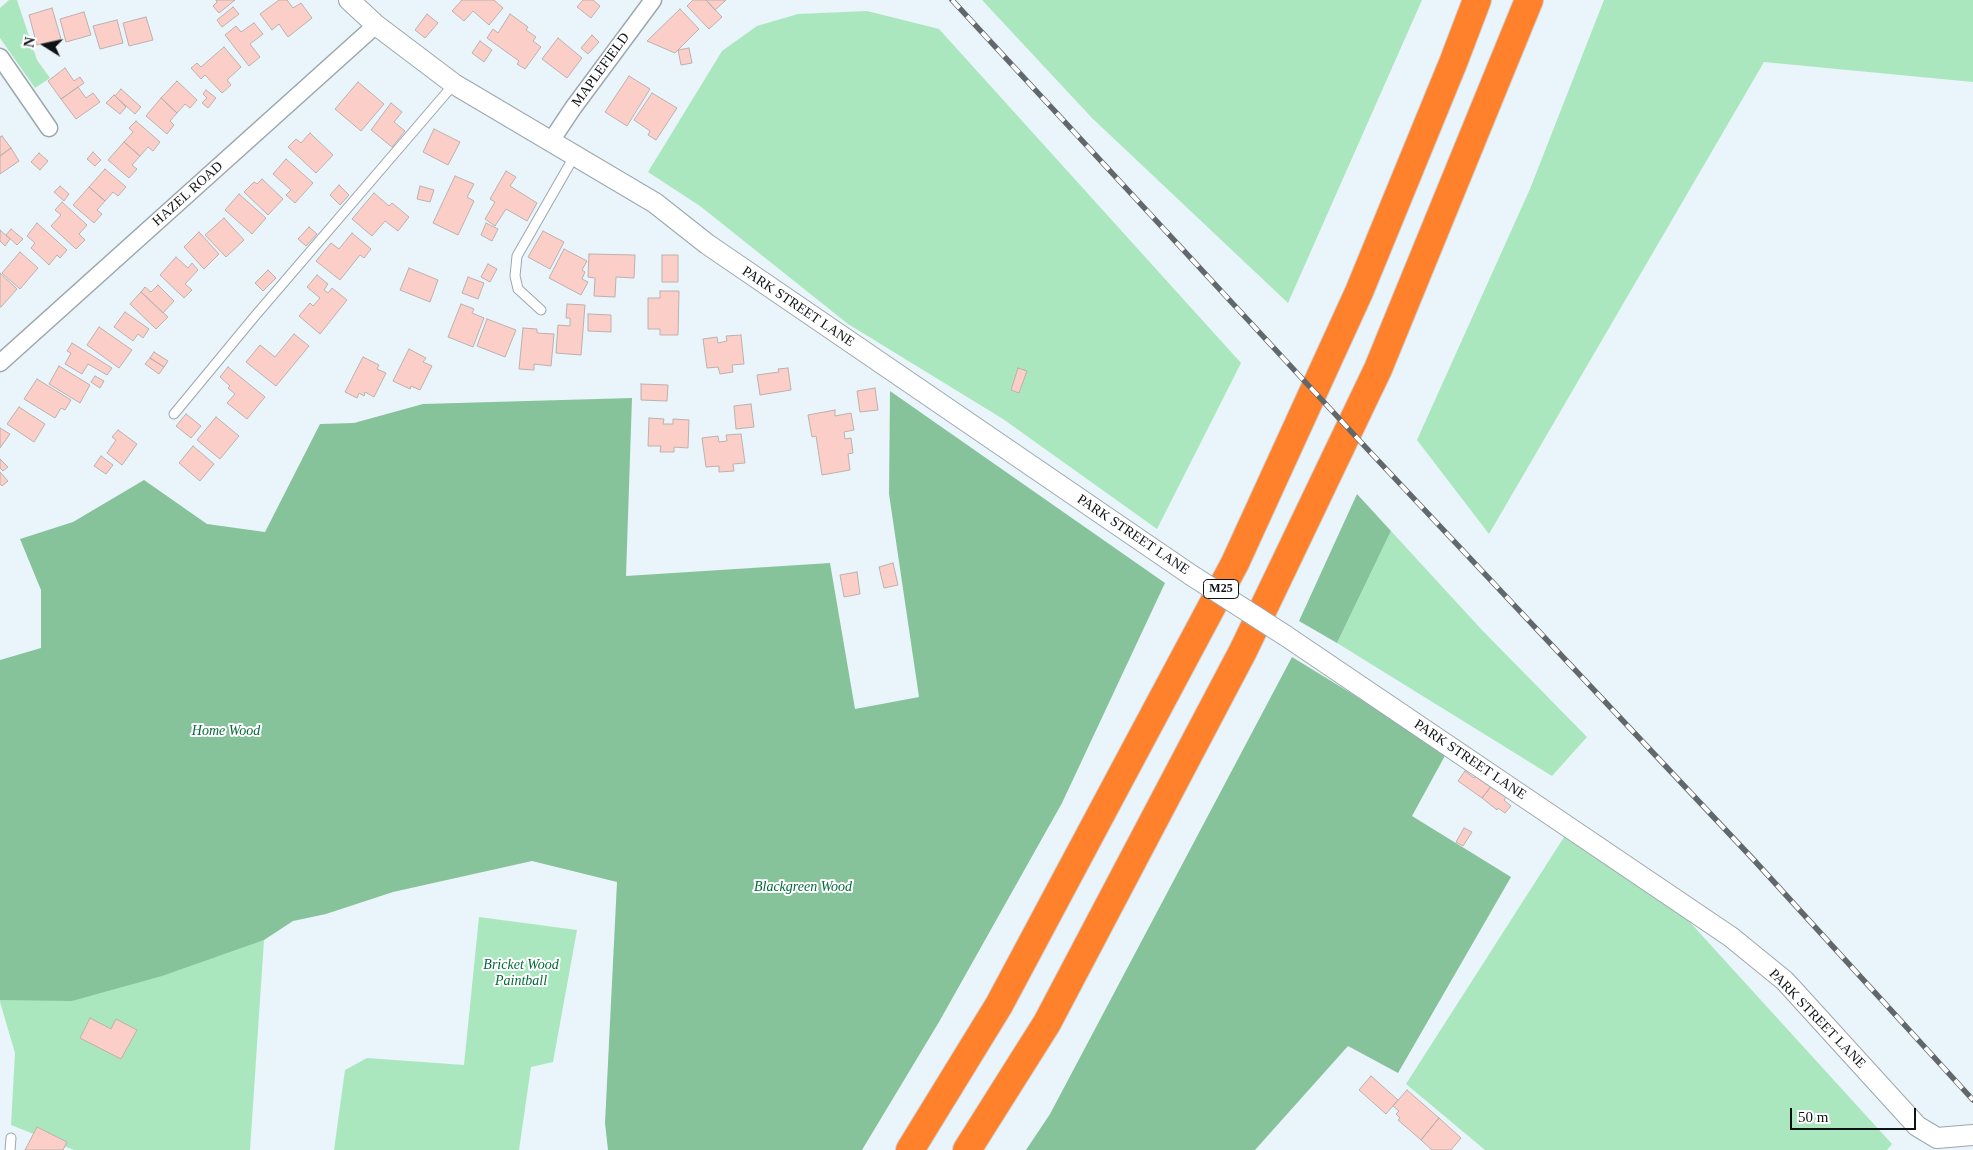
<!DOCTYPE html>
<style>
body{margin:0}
#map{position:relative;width:1973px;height:1150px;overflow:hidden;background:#eaf4fb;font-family:"Times New Roman",serif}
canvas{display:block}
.north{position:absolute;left:20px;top:20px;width:50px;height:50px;-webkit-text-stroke:4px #fff;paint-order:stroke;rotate:280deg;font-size:14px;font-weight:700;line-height:20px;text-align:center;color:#101316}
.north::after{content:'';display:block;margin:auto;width:18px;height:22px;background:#101316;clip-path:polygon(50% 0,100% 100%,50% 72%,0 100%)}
.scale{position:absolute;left:1790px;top:1108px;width:126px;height:22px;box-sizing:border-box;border:2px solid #101316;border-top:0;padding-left:6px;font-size:15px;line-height:18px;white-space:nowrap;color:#101316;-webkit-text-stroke:4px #fff;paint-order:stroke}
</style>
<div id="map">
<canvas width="1973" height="1150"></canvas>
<div class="north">N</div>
<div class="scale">50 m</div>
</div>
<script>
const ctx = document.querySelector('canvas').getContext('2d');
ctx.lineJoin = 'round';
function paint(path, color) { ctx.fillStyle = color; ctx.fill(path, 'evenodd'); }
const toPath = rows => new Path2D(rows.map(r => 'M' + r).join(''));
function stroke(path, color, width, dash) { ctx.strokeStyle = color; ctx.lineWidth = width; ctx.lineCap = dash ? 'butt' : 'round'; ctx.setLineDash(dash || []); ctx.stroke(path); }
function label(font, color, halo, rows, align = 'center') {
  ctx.font = font + ' "Times New Roman",serif'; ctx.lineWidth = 4; ctx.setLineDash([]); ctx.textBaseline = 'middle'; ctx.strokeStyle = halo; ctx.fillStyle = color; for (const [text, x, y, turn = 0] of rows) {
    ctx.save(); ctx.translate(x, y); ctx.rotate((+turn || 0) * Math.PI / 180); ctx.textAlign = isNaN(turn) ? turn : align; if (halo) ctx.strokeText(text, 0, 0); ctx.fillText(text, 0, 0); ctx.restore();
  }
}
paint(toPath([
 [9,0,17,0,37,60,50,78,35,88,0,38,0,8],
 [982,0,1422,0,1288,303,1092,118],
 [1604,0,1973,0,1973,82,1764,62,1489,534,1417,440,1530,189],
 [867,11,939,29,1241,363,1157,529,1003,419,848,324,700,206,648,172,722,51,757,26,798,14],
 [1391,531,1481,629,1587,737,1552,776,1337,643],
 [1566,834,1687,919,1892,1144,1887,1150,1485,1150,1406,1084],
 [479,917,577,930,553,1062,531,1067,519,1150,334,1150,345,1070,367,1058,464,1065],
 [264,940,250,1150,74,1150,11,1125,15,1053,0,1002,0,975]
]), '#abe7be');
paint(toPath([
 [890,391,1165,583,1062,803,939,1022,862,1150,608,1150,605,1123,617,882,532,861,393,892,326,914,293,921,264,940,162,976,72,1001,0,1000,0,660,41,648,41,590,20,539,73,522,144,480,207,524,265,532,320,424,354,423,423,404,632,398,626,576,830,563,855,709,919,697,889,494],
 [1357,494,1391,531,1337,643,1299,621],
 [1292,657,1447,752,1412,816,1511,877,1398,1073,1348,1046,1255,1150,1026,1150,1050,1114]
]), '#87c39a');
const building = toPath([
 [216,0,235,0,219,13,213,6,217,2,216,0],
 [279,0,287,0,293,8,301,3,312,18,288,37,279,24,272,30,260,14,279,0],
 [462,0,494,0,503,8,489,25,473,11,464,21,452,11,462,0],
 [583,0,593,0,600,6,591,18,577,7,583,0],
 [693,0,706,0,722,17,709,29,687,6,693,0],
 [706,0,726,0,715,10,706,0],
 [233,7,239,14,222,27,217,20,233,7],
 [52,8,61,39,37,45,29,15,52,8],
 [680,9,699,29,675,53,647,41,680,9],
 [84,12,91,35,66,42,60,19,84,12],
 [427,14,438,23,425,38,415,30,427,14],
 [510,14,528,27,526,30,536,37,533,41,541,47,525,69,517,64,519,61,487,38,493,29,498,33,510,14],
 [146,17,153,40,129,46,123,23,146,17],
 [117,20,123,43,100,49,93,26,117,20],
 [254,23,263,34,250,44,260,57,249,66,225,35,236,26,241,32,254,23],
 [592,35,599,42,588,54,581,48,592,35],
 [558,38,582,58,567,78,542,59,558,38],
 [480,41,492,50,484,62,472,53,480,41],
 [224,47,241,67,227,80,231,85,222,93,205,75,201,79,191,68,197,63,201,67,224,47],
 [689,48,692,63,681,65,678,50,689,48],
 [65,68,74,81,80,77,84,83,61,99,48,81,65,68],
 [629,76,650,89,627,126,605,112,629,76],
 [177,81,197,100,190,108,185,104,177,113,161,98,177,81],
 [358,82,384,104,361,131,335,109,358,82],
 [78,87,86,98,93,93,100,102,76,119,61,99,78,87],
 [121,89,141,107,135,114,115,96,121,89],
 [206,90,216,98,208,108,202,103,207,98,203,94,206,90],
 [652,93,677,108,656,140,648,135,650,131,634,120,652,93],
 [114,95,126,107,120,114,106,103,114,95],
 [161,98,177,113,170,121,174,125,167,134,146,116,161,98],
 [391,103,402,112,394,122,405,131,392,147,371,130,391,103],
 [136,121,160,142,153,151,148,147,140,156,124,142,133,132,129,128,136,121],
 [434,129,460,142,448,165,423,152,434,129],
 [310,133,333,155,316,173,288,147,296,139,301,143,310,133],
 [2,136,11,148,0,156,0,137,2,136],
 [124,142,140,156,132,165,137,169,129,178,108,160,124,142],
 [11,148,19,161,0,174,0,156,11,148],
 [93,152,101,160,95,166,87,159,93,152],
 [39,153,48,161,40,170,31,162,39,153],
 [286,159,313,183,295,203,286,195,291,190,273,174,286,159],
 [105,169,126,187,118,196,113,192,105,201,89,187,105,169],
 [506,171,516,177,510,186,537,203,527,221,506,209,495,226,485,219,495,202,490,199,506,171],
 [455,176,474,184,467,197,474,201,458,235,433,223,455,176],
 [262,179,283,199,268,215,244,192,254,182,257,184,262,179],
 [339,185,349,195,340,205,330,195,339,185],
 [60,186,69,194,64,201,54,192,60,186],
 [420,186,434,190,430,202,417,199,420,186],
 [89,187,105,201,97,210,102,214,94,223,73,205,89,187],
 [374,193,389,206,392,203,409,217,398,231,385,221,372,236,352,219,374,193],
 [239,194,266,218,252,234,225,210,239,194],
 [62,202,87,225,79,234,85,240,76,249,51,226,61,215,55,210,62,202],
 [224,218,244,240,226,257,205,235,224,218],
 [37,223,67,250,60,258,57,255,49,265,31,248,35,243,27,236,37,223],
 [486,223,498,229,492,241,481,235,486,223],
 [309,227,317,234,306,246,298,239,309,227],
 [11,229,23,239,17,245,6,235,11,229],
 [0,230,10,239,5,246,0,241,0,230],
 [543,231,564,242,550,269,528,257,543,231],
 [199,232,219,254,204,269,184,247,199,232],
 [352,233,371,249,364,258,360,255,340,280,316,261,331,243,339,249,352,233],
 [564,249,587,261,582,270,585,272,582,279,588,282,581,295,549,278,564,249],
 [20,252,38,268,20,289,2,273,20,252],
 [589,254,635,255,634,278,616,277,615,297,594,296,595,278,588,277,589,254],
 [662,255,678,255,678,282,662,282,662,255],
 [176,257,188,268,192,263,198,270,185,284,192,290,184,298,160,275,176,257],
 [488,264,497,269,490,282,481,277,488,264],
 [409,268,438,280,430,302,400,290,409,268],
 [268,270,276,278,263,291,255,283,268,270],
 [0,273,17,289,1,307,0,307,0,273],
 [317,275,328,284,324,290,328,293,332,288,347,300,320,334,299,316,310,303,313,306,320,298,307,287,317,275],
 [468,277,484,283,478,299,462,293,468,277],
 [158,285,174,301,163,313,141,292,145,287,151,292,158,285],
 [660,291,679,291,678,335,660,335,660,329,648,329,648,298,660,298,660,291],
 [141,292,168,317,156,329,130,304,141,292],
 [461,304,474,309,472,313,484,318,473,347,448,337,461,304],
 [567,304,585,305,581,355,556,353,558,325,570,326,570,318,566,318,567,304],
 [125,312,149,329,143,338,138,334,133,341,114,327,125,312],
 [588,314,611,315,611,332,588,331,588,314],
 [487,319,516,330,505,357,477,346,487,319],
 [99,327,132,350,119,368,87,345,99,327],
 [523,328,537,329,537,333,554,334,551,366,534,364,534,370,519,369,523,328],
 [294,334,309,346,276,386,246,362,260,345,275,357,294,334],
 [741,335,744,364,732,365,733,372,720,374,718,367,707,368,703,339,717,337,718,343,727,341,726,336,741,335],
 [72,343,112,368,107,375,88,364,82,374,65,364,71,353,67,351,72,343],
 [409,349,426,358,423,362,432,366,420,390,411,386,410,389,393,381,409,349],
 [154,352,168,361,164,367,150,358,154,352],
 [363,357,379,365,377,369,386,373,374,397,365,392,364,396,359,393,357,398,345,392,363,357],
 [150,358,164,367,159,374,145,364,150,358],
 [59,366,90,385,80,403,49,384,59,366],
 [228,367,265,397,247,419,227,403,235,394,228,388,230,386,220,377,228,367],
 [788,368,791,390,760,395,757,375,779,372,778,369,788,368],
 [1018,368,1027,371,1019,393,1011,390,1018,368],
 [95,376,104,381,100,388,91,382,95,376],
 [37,379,71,400,65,410,61,408,55,418,24,399,37,379],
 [641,384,668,385,667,401,641,400,641,384],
 [875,388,878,410,860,412,857,391,875,388],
 [751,404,754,427,736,429,734,406,751,404],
 [19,407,45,424,34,442,7,424,19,407],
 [835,410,835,416,851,413,854,430,844,432,845,439,851,438,853,453,848,454,850,470,822,475,816,436,812,437,808,415,835,410],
 [186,414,201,426,191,438,176,426,186,414],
 [216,417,239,436,220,459,197,440,216,417],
 [649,418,664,419,663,424,673,424,673,419,689,420,688,448,674,447,674,452,660,452,661,446,648,446,649,418],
 [0,428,10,434,0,448,0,428],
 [118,430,137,444,122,465,107,453,116,440,112,437,118,430],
 [741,434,745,463,733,464,734,471,719,472,719,466,706,467,702,438,718,436,719,442,727,441,726,435,741,434],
 [193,446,214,464,200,481,179,463,193,446],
 [101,456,113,465,106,474,94,466,101,456],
 [0,459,8,467,3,471,0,468,0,459],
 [0,472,8,481,2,486,0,484,0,472],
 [893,563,898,585,884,588,879,567,893,563],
 [857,572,860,594,844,597,840,575,857,572],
 [1465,771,1474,778,1477,774,1492,785,1482,798,1458,781,1465,771],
 [1492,785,1507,796,1504,800,1511,806,1505,813,1498,808,1497,810,1482,798,1492,785],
 [1464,828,1472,832,1463,846,1456,842,1464,828],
 [90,1018,111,1029,116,1019,137,1030,121,1059,80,1038,90,1018],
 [1371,1076,1398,1100,1386,1114,1359,1090,1371,1076],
 [1407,1090,1439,1118,1421,1140,1398,1120,1400,1118,1396,1114,1399,1111,1393,1106,1407,1090],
 [1439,1118,1461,1138,1451,1150,1432,1150,1421,1140,1439,1118],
 [37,1127,67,1142,63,1150,25,1150,37,1127]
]);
paint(building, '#fbcfc7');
stroke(building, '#bcb0ae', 1);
const service = toPath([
 [541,310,518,289,515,276,517,256,575,155],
 [174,414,255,316,454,84],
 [10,1150,11,1138]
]);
const minor = toPath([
 [0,57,49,128],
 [551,141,573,108,653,0],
 [0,363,376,25]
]);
const tertiary = toPath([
 [349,0,376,25,454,84,655,203,707,244,1191,575],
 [1286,636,1731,937,1785,981,1917,1126,1937,1138],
 [1937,1138,1973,1135]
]);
const motorway = toPath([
 [910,1150,999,1005,1235,563,1359,292,1453,63,1477,0],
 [967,1150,1047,1023,1243,651,1378,369,1529,0]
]);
stroke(service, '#9da7ae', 11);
stroke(minor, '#9da7ae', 19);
stroke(tertiary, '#9da7ae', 22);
stroke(motorway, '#cfd0d0', 30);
stroke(service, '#fff', 9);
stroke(minor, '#fff', 16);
stroke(tertiary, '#fff', 20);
stroke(motorway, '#ff812b', 28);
const rail = toPath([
 [952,0,1371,453,1753,859,1973,1100]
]);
stroke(rail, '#62676c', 5.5);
stroke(rail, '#fff', 4, [11]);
const tertiaryBridge = toPath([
 [1191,575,1286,636]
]);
stroke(tertiaryBridge, '#9da7ae', 22, []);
stroke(tertiaryBridge, '#fff', 20);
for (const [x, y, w] of [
 [1221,589,35]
]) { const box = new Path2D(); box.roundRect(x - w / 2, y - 9.5, w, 19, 4); ctx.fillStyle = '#fff'; ctx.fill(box); stroke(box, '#101316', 1); }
label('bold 12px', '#101316', null, [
 ["M25",1221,589]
]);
label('14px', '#101316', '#fff', [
 ["MAPLEFIELD",601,70,-54],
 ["HAZEL ROAD",188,194,-42],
 ["PARK STREET LANE",798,307,34],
 ["PARK STREET LANE",1133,535,34],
 ["PARK STREET LANE",1470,760,34],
 ["PARK STREET LANE",1817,1019,46]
]);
label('italic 14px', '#006a38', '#fff', [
 ["Home Wood",226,731],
 ["Blackgreen Wood",803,887],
 ["Bricket Wood",521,965],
 ["Paintball",521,981]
]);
</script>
